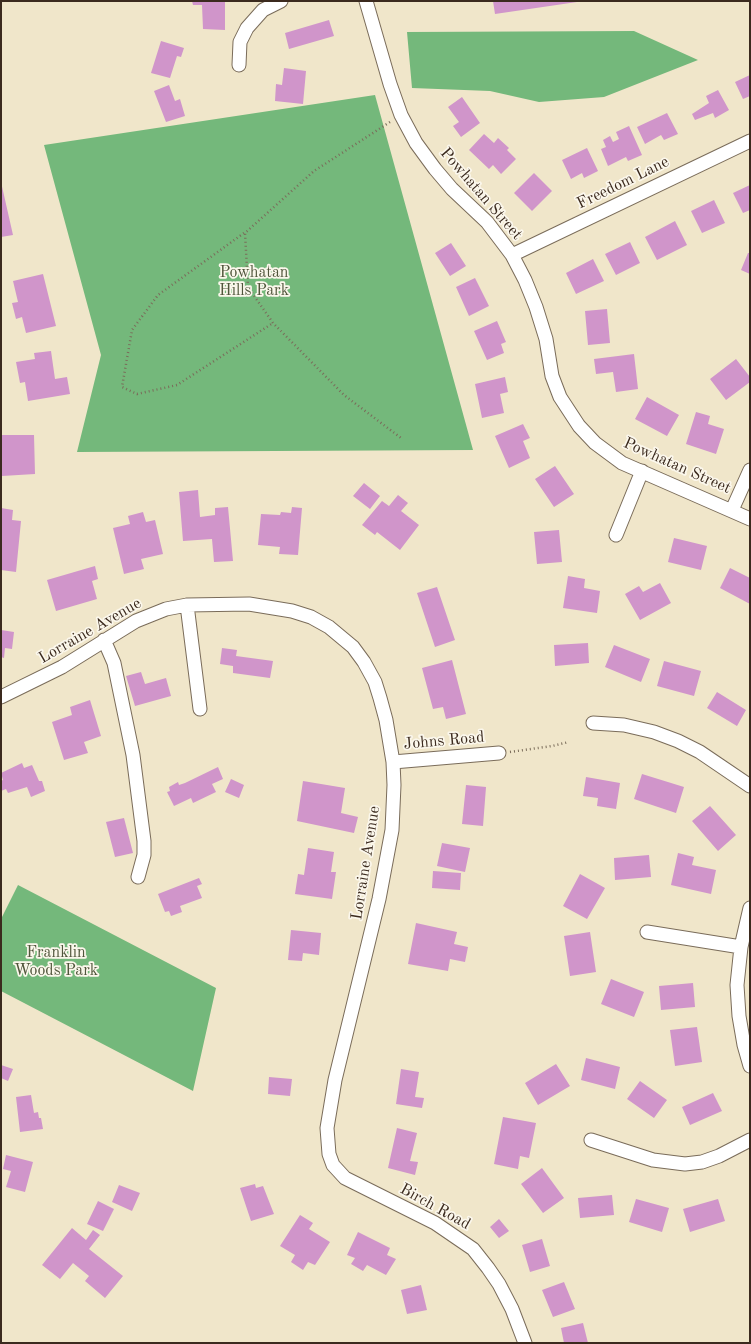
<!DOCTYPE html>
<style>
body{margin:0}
#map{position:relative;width:751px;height:1344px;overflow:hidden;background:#f0e6ca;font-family:"Old Standard TT",serif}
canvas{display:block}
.frame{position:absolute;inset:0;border:2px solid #3b2a1e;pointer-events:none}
</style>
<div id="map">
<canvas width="751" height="1344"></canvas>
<div class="frame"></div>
</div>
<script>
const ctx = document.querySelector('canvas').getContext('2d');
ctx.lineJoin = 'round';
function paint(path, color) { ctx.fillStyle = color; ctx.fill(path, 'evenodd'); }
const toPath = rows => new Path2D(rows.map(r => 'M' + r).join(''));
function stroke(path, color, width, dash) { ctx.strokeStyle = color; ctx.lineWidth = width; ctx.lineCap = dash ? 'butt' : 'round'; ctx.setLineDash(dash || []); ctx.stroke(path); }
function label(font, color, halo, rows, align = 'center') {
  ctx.font = font + ' "Old Standard TT",serif'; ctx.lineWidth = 3.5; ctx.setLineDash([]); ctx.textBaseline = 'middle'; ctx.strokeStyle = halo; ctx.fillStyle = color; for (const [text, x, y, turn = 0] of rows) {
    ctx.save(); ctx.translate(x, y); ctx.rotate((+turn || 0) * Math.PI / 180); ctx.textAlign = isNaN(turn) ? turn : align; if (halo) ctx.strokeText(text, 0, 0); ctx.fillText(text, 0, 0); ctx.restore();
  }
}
paint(toPath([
 [634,31,698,60,604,97,539,102,490,91,412,88,407,32],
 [375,95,473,450,77,452,101,355,44,145],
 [18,885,216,988,193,1091,1,991,1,919]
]), '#74b87b');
paint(toPath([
 [192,1,225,1,225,30,203,29,202,5,193,5],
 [493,1,576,1,577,2,495,14],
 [329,20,334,36,289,49,285,33],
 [161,41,184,48,181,57,177,56,170,78,151,73],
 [284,68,306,71,303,104,275,101,276,84,282,85],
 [750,75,750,96,743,99,735,82],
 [169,85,175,101,180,99,185,116,166,122,154,91],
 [718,90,729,110,715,118,713,113,695,120,692,114,709,103,706,96],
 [462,97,480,123,461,137,453,126,459,122,448,107],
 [667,113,678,134,664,140,661,135,645,144,637,127],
 [629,126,642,155,628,161,626,157,608,166,601,149,606,147,603,140,610,136,613,142,619,139,616,132],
 [484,134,494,143,498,138,509,148,507,150,516,159,501,174,493,165,489,169,469,150],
 [587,148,598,171,584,178,582,173,571,179,562,160],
 [534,173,552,191,532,211,514,193],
 [1,182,13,235,1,237],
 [750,185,750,210,743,213,733,193],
 [714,200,725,223,702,233,691,211],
 [675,221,687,245,657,260,645,237],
 [630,242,640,263,616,275,605,254],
 [451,243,466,266,450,276,435,253],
 [748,253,750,253,750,274,741,270],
 [593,259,604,281,576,294,566,273],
 [43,274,56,326,26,333,22,317,16,319,12,303,18,302,13,281],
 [475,278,489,306,469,316,456,287],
 [607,309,610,343,588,345,585,311],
 [497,321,506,342,501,344,504,353,487,360,474,331],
 [51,351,55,379,67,377,70,394,28,401,25,382,20,383,16,362,35,359,34,353],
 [634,354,638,389,616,392,613,372,596,374,594,359],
 [736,359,750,377,750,382,726,400,710,379],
 [505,377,508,392,500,394,504,413,482,418,475,384],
 [647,397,679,415,667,436,635,419],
 [696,412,710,416,708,424,724,429,716,454,686,444],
 [523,424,530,438,523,441,530,458,509,468,495,436],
 [1,435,34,435,35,474,2,476],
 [555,466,574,494,554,507,535,479],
 [364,483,380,496,370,509,353,496],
 [198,490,200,517,215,515,215,508,228,507,233,561,214,562,212,539,183,541,179,492],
 [398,495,408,503,401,511,419,525,400,550,377,532,375,535,362,525,382,501,389,506],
 [292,507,302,508,298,555,279,554,280,547,258,545,261,514,280,515,281,512,291,513],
 [1,508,13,510,12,520,21,521,16,572,1,570],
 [143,512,146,522,155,520,163,554,141,559,144,569,124,574,113,528,130,524,128,516],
 [559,530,562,562,537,564,534,532],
 [674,538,707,546,701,570,668,562],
 [95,566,98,579,92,581,97,599,56,611,47,580],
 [730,568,750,578,750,604,720,588],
 [568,576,585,579,584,588,600,591,597,613,563,608],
 [660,583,671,603,640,620,625,594,639,586,643,592],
 [437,587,455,640,435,647,417,593],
 [1,630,14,632,12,649,5,648,4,658,1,657],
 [588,643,589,663,555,666,554,645],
 [614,645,650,659,641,682,605,667],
 [222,648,237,650,236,656,273,661,270,678,233,673,233,666,220,664],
 [452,660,466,714,446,719,443,707,433,709,422,668],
 [664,661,701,671,694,696,657,686],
 [141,672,145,684,166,678,171,696,135,706,126,676],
 [717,692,746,710,737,726,707,708],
 [90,700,101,736,84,742,88,753,64,760,52,722,72,715,70,707],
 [22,763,24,768,32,765,39,781,42,781,45,791,31,797,27,787,8,793,6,789,1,791,1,781,3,780,1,773],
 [218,767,223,779,212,784,216,792,193,803,191,798,174,806,167,792,170,791,169,787,178,782,179,785,185,783],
 [642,774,684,787,676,813,634,799],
 [586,777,620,783,616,809,597,806,598,798,583,796],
 [231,779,244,785,239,798,225,792],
 [303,781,345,788,341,813,358,817,354,833,297,821],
 [466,785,486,787,483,826,462,824],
 [710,806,736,835,718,851,692,821],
 [124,818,133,853,115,857,106,822],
 [442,843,470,848,465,872,437,866],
 [308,848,334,852,331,872,336,872,332,899,295,894,298,874,304,875],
 [678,853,694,857,692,865,716,870,711,894,671,885],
 [649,855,651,877,615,880,614,858],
 [433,871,461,873,460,890,432,888],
 [580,874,605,888,587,919,563,906],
 [199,878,202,884,197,886,202,898,180,906,182,912,171,916,169,911,165,912,158,894],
 [416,923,457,932,454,944,468,947,465,962,450,959,448,971,408,964],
 [291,930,321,933,319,955,303,953,302,961,288,960],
 [590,932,596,972,570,976,564,936],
 [611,979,644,992,634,1017,601,1004],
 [693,983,695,1007,661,1010,659,986],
 [697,1027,702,1062,675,1066,670,1030],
 [586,1058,620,1067,615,1089,581,1080],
 [556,1064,570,1086,538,1105,525,1083],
 [1,1065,13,1069,8,1081,1,1078],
 [401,1069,419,1072,415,1097,424,1098,422,1108,396,1104],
 [269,1077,292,1079,290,1096,268,1094],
 [640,1081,667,1100,654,1118,627,1099],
 [713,1093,722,1111,690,1125,682,1107],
 [31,1095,34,1113,38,1112,39,1118,41,1118,43,1129,20,1132,16,1097],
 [503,1117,536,1123,529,1158,520,1156,518,1169,494,1164],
 [397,1128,417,1133,410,1161,418,1162,415,1175,388,1168],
 [6,1155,33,1162,25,1192,6,1187,11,1171,3,1169],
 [542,1168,564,1198,543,1213,521,1184],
 [255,1184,256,1188,263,1186,274,1214,251,1221,240,1188],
 [119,1185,140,1193,132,1211,112,1202],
 [612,1195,614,1215,580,1218,578,1198],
 [636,1199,669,1208,662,1232,629,1222],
 [718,1199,725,1221,690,1232,683,1209],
 [98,1201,114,1209,103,1231,87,1224],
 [300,1215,313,1223,309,1229,330,1242,315,1265,308,1262,303,1270,291,1262,295,1255,280,1246],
 [499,1219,509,1231,499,1238,490,1227],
 [72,1228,86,1240,93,1230,100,1235,89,1249,123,1276,105,1298,85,1281,89,1276,73,1263,60,1279,42,1265],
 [358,1232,390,1248,387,1255,396,1259,386,1275,367,1265,363,1271,351,1264,355,1258,347,1255],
 [542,1239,550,1266,530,1272,522,1245],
 [564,1282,575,1309,553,1317,542,1290],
 [421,1285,427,1310,407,1314,401,1290],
 [583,1323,588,1343,564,1343,561,1328]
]), '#d095ca');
const minor = toPath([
 [366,1,390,84,401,115,416,143,435,169,452,189,487,222,512,255,525,280,536,307,546,339,552,376,560,397,579,426,595,443,622,463,750,519],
 [239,65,240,42,247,28,263,10,281,1],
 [512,255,750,141],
 [732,510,750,470],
 [616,535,642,471],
 [187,605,200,709],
 [104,640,114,663,133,755,144,841,144,855,138,877],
 [1,697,62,667,136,621,166,609,187,605,249,604,292,611,311,617,329,627,353,647,364,662,375,682,380,698,386,720,393,762,394,785,392,830,379,899,335,1080,327,1128,329,1154,333,1165,345,1178,435,1223,473,1249,488,1268,499,1284,512,1309,525,1343],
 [593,723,624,725,654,732,678,741,700,752,750,786],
 [393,762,499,753],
 [750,908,741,947,737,985,739,1016,744,1045,750,1066],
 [647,932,741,947],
 [591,1140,653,1160,685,1164,702,1162,719,1156,750,1140]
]);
stroke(minor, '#7a6c5a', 15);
stroke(toPath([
 [390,122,314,171,245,233,248,287,273,323,344,395,401,438],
 [244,233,158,295,132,330,122,387,137,394,177,385,273,323],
 [510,752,552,746,569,742]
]), '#7a6c5a', 2.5, [1, 3]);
stroke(minor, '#fff', 13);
label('16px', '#3b2a1e', '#fbf7ec', [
 ["Freedom Lane",623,183,-26],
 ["Powhatan Street",481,194,49],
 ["Powhatan Street",677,466,24],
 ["Lorraine Avenue",90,631,-30],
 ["Johns Road",444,741,-5],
 ["Lorraine Avenue",366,863,-81],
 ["Birch Road",435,1207,29]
]);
label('16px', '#50553b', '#fbf7ec', [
 ["Powhatan",254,273],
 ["Hills Park",254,291],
 ["Franklin",56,953],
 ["Woods Park",56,971]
]);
</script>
